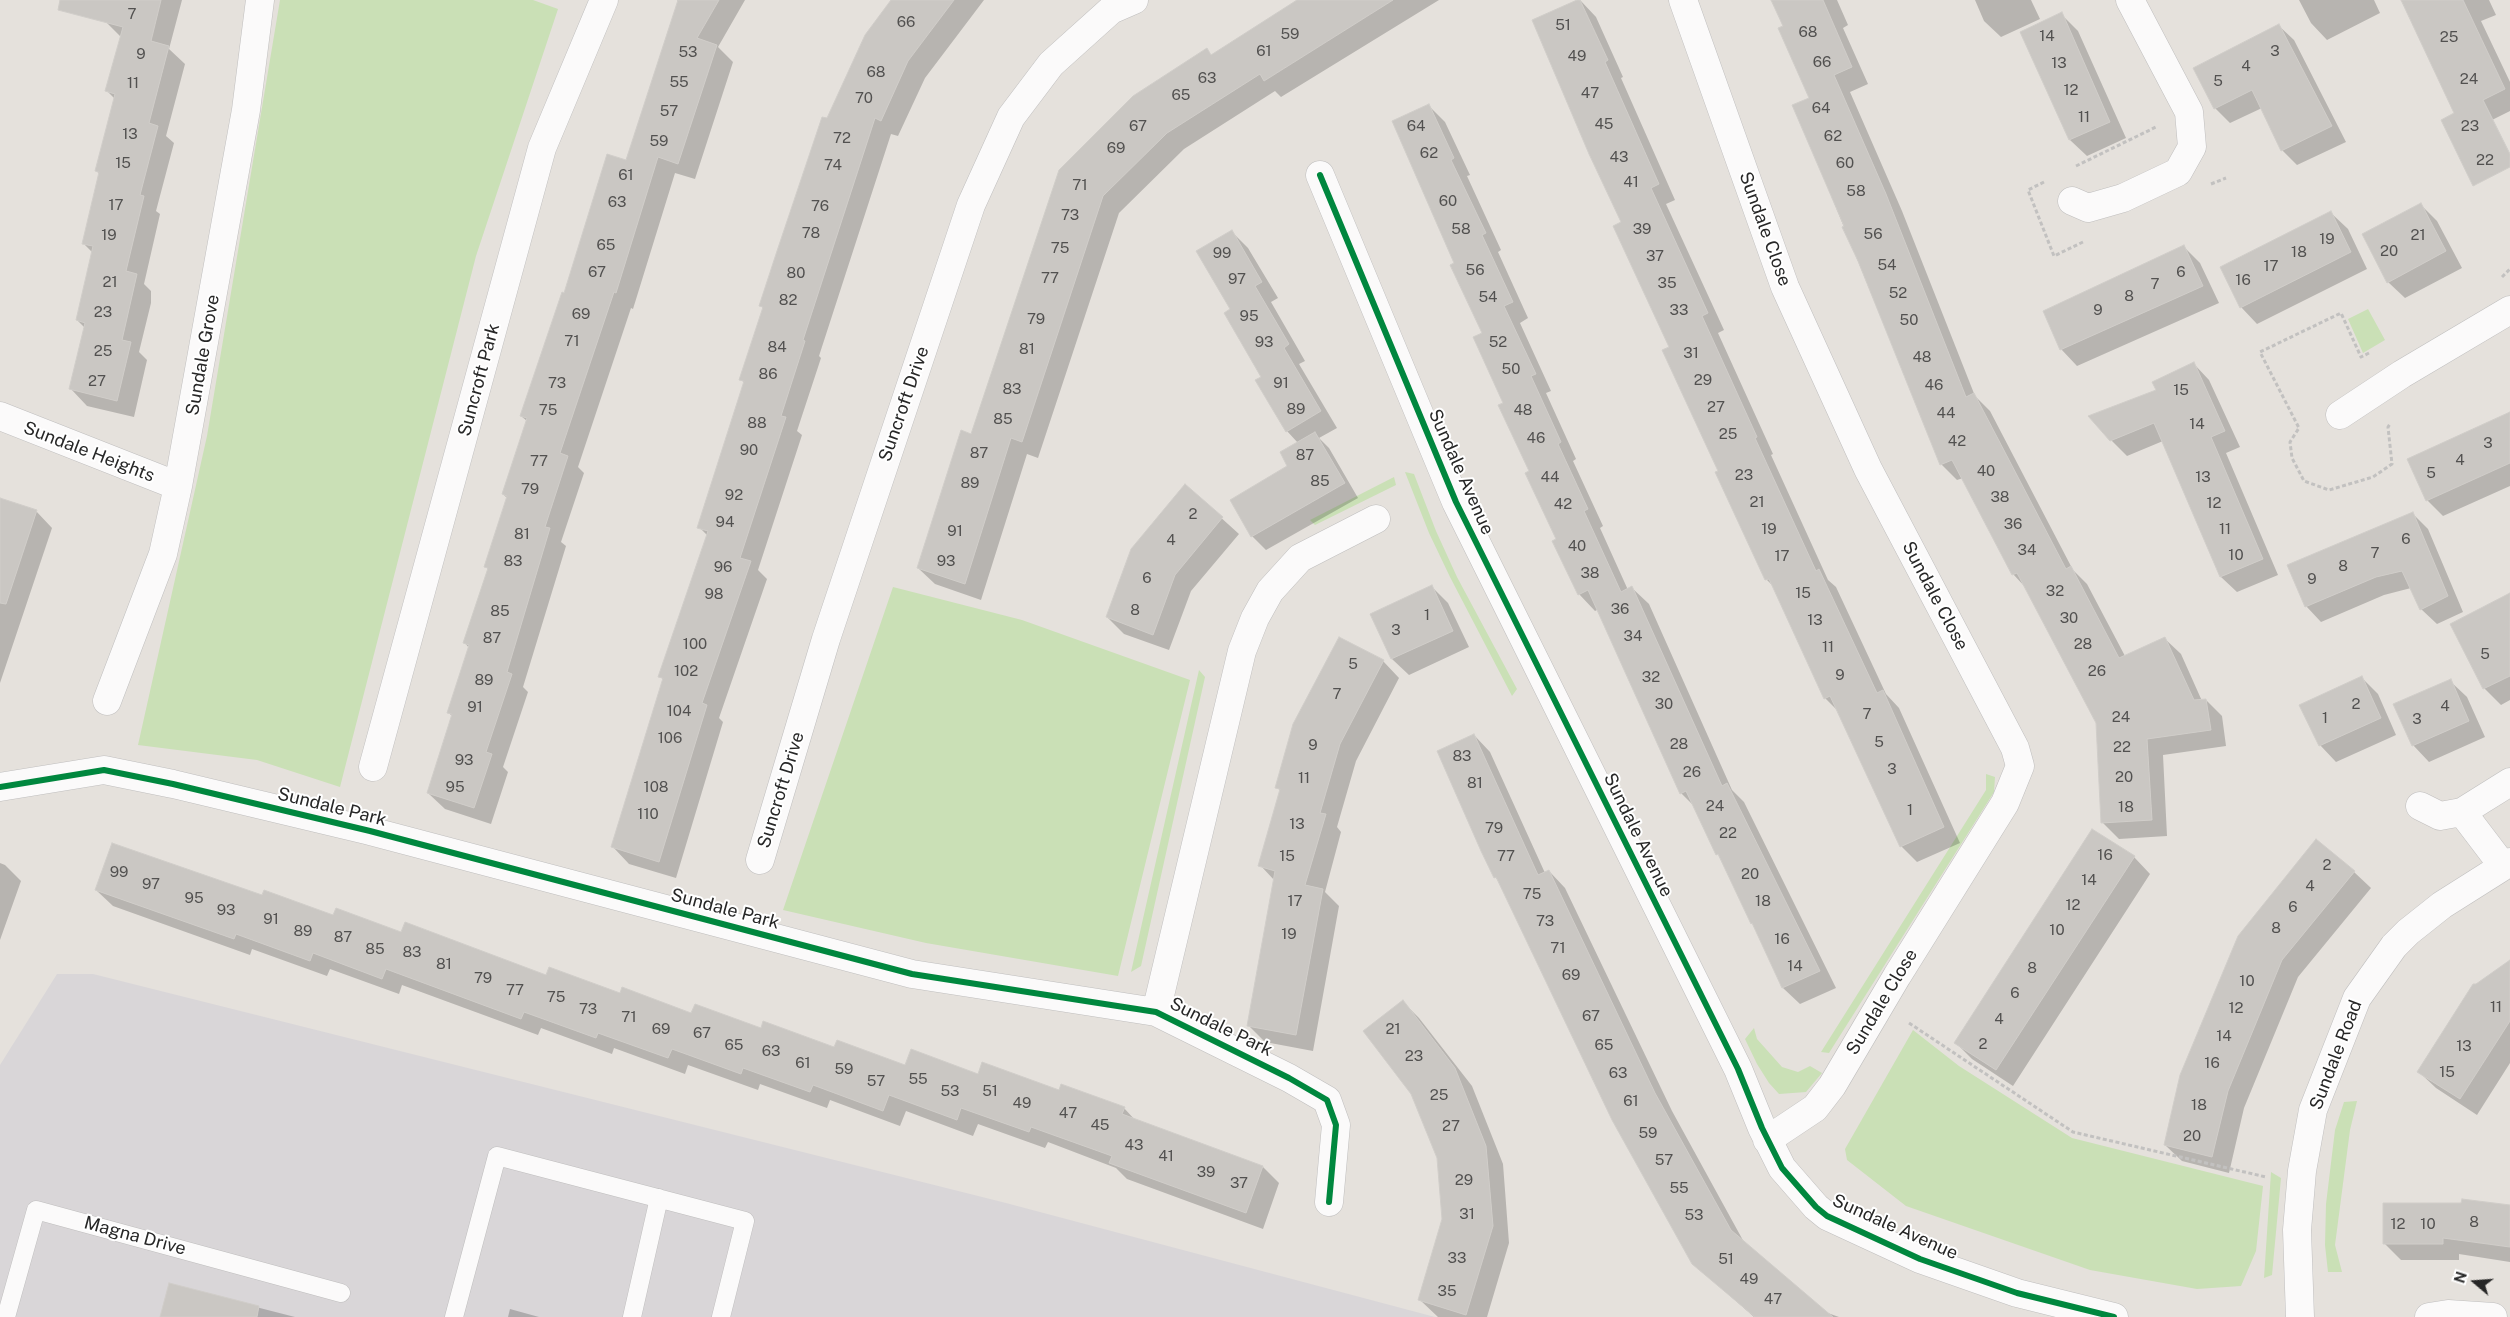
<!DOCTYPE html>
<style>
body{margin:0}
#map{position:relative;width:2510px;height:1317px;overflow:hidden;background:#e5e1dc;font-family:"Public Sans",sans-serif}
canvas{display:block}
.north{position:absolute;left:2450px;top:1257px;width:50px;height:50px;-webkit-text-stroke:4px #fff;paint-order:stroke;rotate:288deg;font-size:14px;font-weight:700;line-height:20px;text-align:center;color:#272727}
.north::after{content:'';display:block;margin:auto;width:18px;height:22px;background:#272727;clip-path:polygon(50% 0,100% 100%,50% 72%,0 100%)}
</style>
<div id="map">
<canvas width="2510" height="1317"></canvas>
<div class="north">N</div>
</div>
<script>
const ctx = document.querySelector('canvas').getContext('2d');
ctx.lineJoin = 'round';
function paint(path, color) { ctx.fillStyle = color; ctx.fill(path, 'evenodd'); }
const toPath = rows => new Path2D(rows.map(r => 'M' + r).join(''));
function stroke(path, color, width, dash) { ctx.strokeStyle = color; ctx.lineWidth = width; ctx.lineCap = dash ? 'butt' : 'round'; ctx.setLineDash(dash || []); ctx.stroke(path); }
function label(font, color, halo, rows, align = 'center') {
  ctx.font = font + ' "Public Sans",sans-serif'; ctx.lineWidth = 4; ctx.setLineDash([]); ctx.textBaseline = 'middle'; ctx.strokeStyle = halo; ctx.fillStyle = color; for (const [text, x, y, turn = 0] of rows) {
    ctx.save(); ctx.translate(x, y); ctx.rotate((+turn || 0) * Math.PI / 180); ctx.textAlign = isNaN(turn) ? turn : align; if (halo) ctx.strokeText(text, 0, 0); ctx.fillText(text, 0, 0); ctx.restore();
  }
}
paint(toPath([
 [57,974,93,974,1006,1203,1435,1317,0,1317,0,1065]
]), '#d9d6d8');
paint(toPath([
 [280,0,533,0,558,9,476,256,340,787,257,760,138,745,207,436],
 [2368,309,2385,340,2363,353,2348,319],
 [1405,472,1414,474,1436,531,1457,577,1517,689,1512,696,1450,577,1429,533],
 [1394,477,1396,485,1315,525,1310,520],
 [893,587,1022,620,1190,680,1118,976,926,943,783,910],
 [1199,670,1205,677,1141,966,1131,972],
 [1986,774,1995,777,1994,792,1829,1053,1821,1052,1986,790],
 [1754,1028,1757,1039,1782,1067,1798,1072,1810,1066,1822,1073,1806,1092,1779,1094,1769,1083,1757,1064,1745,1039],
 [1913,1030,1959,1066,2072,1138,2263,1186,2256,1251,2241,1286,2197,1289,2090,1270,1906,1206,1847,1160,1845,1149],
 [2357,1101,2350,1130,2335,1245,2342,1272,2328,1272,2325,1245,2326,1204,2335,1130,2344,1102],
 [2271,1172,2281,1178,2272,1275,2264,1278]
]), '#cae0b6');
paint(toPath([
 [112,0,182,0,169,49,185,64,166,136,174,143,156,211,160,214,144,284,151,291,151,303,139,352,147,360,134,417,87,406,71,389,85,328,77,320,93,253,83,243,100,174,96,171,115,99,107,91,121,37,106,22],
 [677,0,745,0,718,47,733,62,695,179,675,173,633,309,631,308,578,467,584,473,561,542,566,546,523,687,528,692,503,767,508,772,491,824,445,809,428,793,453,717,448,712,469,648,465,643,489,570,486,567,508,499,503,494,527,421,521,416,565,295,627,162,679,2],
 [893,0,984,0,925,78,898,136,891,134,819,356,821,358,797,431,802,435,758,570,767,579,719,718,723,722,676,878,629,864,613,847,664,680,659,676,708,536,699,527,744,383,741,379,764,309,761,306,828,120],
 [1303,0,1439,0,1281,97,1275,91,1184,149,1119,213,1038,458,1027,454,981,600,935,584,918,568,972,435,1060,171,1206,50,1212,56],
 [1580,0,1596,17,1623,77,1621,78,1675,200,1666,204,1724,330,1718,333,1773,454,1771,455,1828,580,1836,587,1886,694,1899,708,1960,843,1917,862,1901,846,1839,712,1825,698,1774,587,1766,579,1719,472,1670,347,1623,223],
 [1773,0,1837,0,1848,25,1843,28,1868,84,1850,92,1902,211,1975,396,1990,411,2073,570,2087,584,2125,656,2164,638,2181,654,2202,701,2206,700,2222,716,2226,746,2163,755,2167,836,2119,839,2102,822,2097,722,2026,588,2013,574,1963,478,1957,480,1941,464,1794,105,1811,99],
 [1975,0,2031,0,2040,19,2001,37,1984,21],
 [2299,0,2374,0,2380,13,2327,40,2311,23],
 [2429,0,2489,0,2496,15,2481,21,2510,82,2510,111,2488,122],
 [2061,14,2078,31,2126,138,2087,156,2070,140,2021,32],
 [2278,25,2294,40,2346,142,2297,165,2282,150,2262,108,2230,123,2215,108],
 [1428,105,1445,122,1470,175,1467,176,1501,250,1498,252,1528,318,1520,323,1551,391,1546,393,1576,459,1573,461,1603,526,1600,528,1628,590,1632,588,1649,604,1732,790,1744,802,1836,988,1800,1004,1783,988,1756,927,1694,806,1681,793,1599,609,1595,611,1579,594,1505,404,1484,333,1455,264],
 [2420,204,2437,221,2462,268,2405,298,2388,282],
 [2331,213,2348,229,2367,269,2257,324,2241,307],
 [1231,231,1248,248,1278,298,1271,302,1305,361,1299,364,1337,428,1319,438,1329,448,1358,498,1266,550,1252,536,1289,466,1298,443,1287,431,1232,310],
 [2184,247,2200,263,2219,303,2077,366,2061,349],
 [2194,364,2209,380,2240,447,2226,453,2278,575,2237,592,2221,577,2163,441,2127,456,2111,440,2157,391],
 [2510,413,2510,486,2443,516,2427,500],
 [1186,486,1239,534,1191,591,1169,650,1124,634,1107,617],
 [0,499,36,511,52,528,0,683],
 [2412,513,2428,529,2463,612,2437,624,2421,609,2411,588,2384,595,2321,622,2306,606],
 [1432,587,1448,603,1469,647,1409,675,1392,659,1372,615],
 [2510,595,2510,700,2501,705,2484,688,2452,624],
 [1383,661,1399,678,1356,761,1337,827,1341,832,1325,892,1339,906,1313,1051,1265,1042,1248,1025,1275,881,1260,865,1281,791,1276,787],
 [2362,678,2378,694,2396,735,2336,762,2320,745],
 [2450,681,2467,697,2485,737,2429,762,2413,745],
 [1474,735,1490,752,1545,873,1549,871,1565,888,1672,1111,1745,1244,1825,1312,1839,1317,1754,1317,1693,1263,1500,882,1495,877],
 [2134,857,2150,874,2013,1086,1972,1059,1956,1043],
 [0,863,5,865,21,881,0,940],
 [2354,872,2371,888,2298,977,2244,1108,2229,1173,2182,1161,2165,1145,2182,1075],
 [96,890,262,897,402,933,547,977,692,1015,762,1029,906,1066,979,1076,1060,1091,1124,1108,1135,1120,1263,1167,1279,1183,1263,1229,1127,1179,1116,1168,1048,1142,1045,1148,978,1124,973,1136,906,1111,900,1126,830,1100,827,1108,760,1084,758,1090,688,1065,685,1074,614,1048,612,1054,541,1028,538,1035,402,985,399,994,330,969,327,976,252,949,250,955,113,906],
 [2510,961,2510,1063,2477,1115,2436,1088,2419,1072],
 [1403,1002,1419,1018,1472,1086,1503,1164,1509,1243,1487,1317,1438,1317,1420,1300,1444,1219,1438,1158],
 [2510,1207,2510,1262,2459,1254,2459,1260,2401,1260,2385,1244],
 [170,1285,295,1317,162,1317],
 [510,1309,539,1317,508,1317]
]), '#0003');
const building = toPath([
 [60,0,161,0,151,41,169,46,149,123,158,126,140,195,144,196,126,271,137,274,122,340,131,342,117,401,69,389,85,323,76,320,93,246,82,244,99,172,95,171,115,94,105,91,123,27,58,10,60,0],
 [678,0,719,0,697,38,717,45,678,164,658,157,616,293,614,292,560,453,568,456,545,527,550,528,507,672,512,674,486,752,492,754,474,808,427,793,452,714,447,713,469,645,463,643,488,568,484,567,507,496,502,494,527,418,520,416,562,292,564,293,607,154,626,160,678,0],
 [891,0,954,0,908,61,881,121,875,118,803,340,805,341,781,416,786,417,740,558,751,561,702,703,707,705,659,862,611,847,663,678,658,677,708,531,697,528,744,381,739,380,763,307,759,306,777,251,822,117,827,118,865,35,891,0],
 [1297,0,1393,0,1264,81,1260,74,1167,133,1103,196,1022,442,1011,438,965,584,917,568,961,430,971,434,1059,170,1133,96,1207,48,1211,55,1297,0],
 [1577,0,1580,0,1608,60,1605,62,1659,184,1651,188,1708,313,1702,316,1757,437,1755,438,1816,571,1819,569,1877,693,1883,690,1944,827,1900,847,1830,696,1824,699,1769,579,1765,580,1715,472,1718,471,1662,350,1669,347,1613,226,1621,222,1589,154,1532,20,1577,0],
 [1771,0,1823,0,1852,67,1834,75,1886,194,1966,397,1974,393,2066,569,2071,566,2119,658,2165,637,2194,700,2206,699,2211,730,2147,739,2152,820,2101,823,2096,723,2017,573,2012,575,1952,460,1940,465,1858,261,1842,227,1844,226,1792,105,1809,98,1778,28,1783,26,1771,0],
 [2401,0,2463,0,2505,89,2483,100,2510,154,2510,167,2473,186,2441,120,2454,113,2401,0],
 [2062,12,2110,122,2069,140,2020,32,2062,12],
 [2279,24,2332,126,2281,151,2252,90,2214,109,2193,68,2279,24],
 [1429,104,1454,158,1451,160,1486,233,1482,235,1513,302,1504,306,1536,374,1531,376,1561,442,1558,444,1588,509,1584,511,1621,592,1632,586,1722,786,1727,783,1820,971,1782,988,1752,923,1751,924,1718,854,1716,855,1686,791,1680,794,1588,590,1578,595,1552,541,1556,539,1525,473,1529,471,1498,405,1503,403,1473,337,1482,333,1450,265,1454,263,1392,121,1429,104],
 [2421,203,2446,251,2387,283,2362,234,2421,203],
 [2331,211,2351,252,2240,308,2220,267,2331,211],
 [1232,230,1262,282,1255,286,1289,344,1284,348,1321,411,1286,432,1255,380,1261,377,1224,313,1230,309,1196,251,1232,230],
 [2184,245,2203,286,2060,350,2043,311,2184,245],
 [2194,362,2225,431,2211,437,2263,559,2220,577,2154,423,2110,441,2088,416,2156,390,2152,382,2194,362],
 [2510,412,2510,463,2426,501,2407,459,2510,412],
 [1315,432,1345,483,1251,537,1230,500,1287,466,1280,452,1315,432],
 [1185,484,1223,517,1175,575,1153,635,1106,617,1131,549,1185,484],
 [0,498,37,510,6,604,0,603,0,498],
 [2413,512,2448,596,2420,610,2402,571,2376,577,2305,607,2287,565,2413,512],
 [1432,585,1453,631,1391,659,1370,614,1432,585],
 [2510,593,2510,676,2483,689,2450,624,2510,593],
 [1339,637,1384,660,1340,744,1320,813,1326,814,1305,885,1323,889,1296,1035,1247,1026,1275,871,1258,866,1280,789,1275,788,1293,724,1339,637],
 [2362,676,2381,718,2319,746,2299,705,2362,676],
 [2451,679,2469,721,2412,746,2393,704,2451,679],
 [1474,734,1538,875,1549,870,1655,1093,1731,1230,1833,1317,1755,1317,1692,1264,1612,1120,1496,877,1494,878,1481,851,1437,751,1474,734],
 [2092,829,2135,856,1996,1070,1954,1043,2092,829],
 [2316,839,2355,871,2282,960,2228,1091,2212,1157,2164,1145,2180,1075,2238,936,2316,839],
 [112,843,262,895,264,890,333,915,336,908,401,932,405,922,546,975,549,967,620,993,622,987,691,1013,695,1004,761,1028,763,1021,834,1047,837,1040,905,1065,911,1049,978,1074,982,1062,1059,1090,1061,1084,1125,1107,1122,1114,1263,1166,1246,1213,1109,1163,1112,1156,1031,1127,1029,1132,961,1108,957,1120,889,1095,883,1111,813,1085,810,1092,743,1068,741,1074,672,1049,668,1058,598,1033,596,1038,524,1012,521,1019,386,969,382,979,313,953,310,961,236,934,234,939,95,890,112,843],
 [2510,960,2510,1021,2460,1099,2417,1072,2473,984,2476,984,2510,960],
 [1403,1000,1455,1068,1486,1146,1493,1226,1466,1315,1418,1300,1442,1219,1437,1158,1411,1094,1363,1031,1403,1000],
 [2462,1199,2510,1205,2510,1247,2443,1238,2443,1244,2383,1244,2383,1203,2461,1203,2462,1199],
 [169,1283,259,1306,257,1317,160,1317,169,1283]
]);
paint(building, '#cac7c3');
stroke(building, '#d0cdc9', 1);
const service = toPath([
 [6,1317,36,1210,341,1293],
 [454,1317,497,1156,745,1221,721,1317],
 [632,1317,659,1198]
]);
const minor = toPath([
 [1683,0,1785,287,1868,469,2015,748,2020,766,2005,803,1897,976,1832,1086,1815,1108,1767,1140],
 [1320,175,1456,502,1738,1069,1762,1128,1782,1168,1816,1207,1827,1216,1920,1259,2017,1293,2114,1317],
 [2072,201,2088,208,2123,198,2178,172,2192,147,2189,112,2130,0],
 [2340,415,2402,374,2510,310],
 [0,416,178,486],
 [107,701,163,554,178,486,246,110,260,0],
 [373,767,542,148,604,0],
 [0,787,104,770,173,784,370,831,912,974,1156,1012,1289,1078,1327,1100,1336,1125,1329,1202],
 [2420,806,2440,816,2462,812,2510,782],
 [2462,812,2503,866],
 [760,860,826,639,971,205,1011,117,1051,64,1111,10,1134,0],
 [1156,1012,1242,651,1255,618,1270,591,1300,558,1376,519],
 [2300,1317,2297,1230,2302,1171,2313,1110,2357,998,2394,946,2408,932,2442,905,2510,862],
 [2429,1317,2448,1314,2493,1317]
]);
stroke(service, '#bfbebe', 19);
stroke(minor, '#bfbebe', 29);
stroke(toPath([
 [2076,166,2156,127],
 [2044,182,2028,190,2054,256,2085,241],
 [2211,184,2226,178],
 [2502,277,2510,269],
 [2369,353,2361,357,2341,313,2260,352,2299,428,2290,442,2292,458,2304,481,2329,490,2373,477,2392,464,2388,427,2390,424],
 [1909,1023,2073,1132,2266,1177]
]), '#c2c1c0', 3, [4, 2.5]);
stroke(service, '#fbfafa', 18);
stroke(minor, '#fbfafa', 28);
stroke(toPath([
 [1320,175,1456,502,1738,1069,1762,1128,1782,1168,1816,1207,1827,1216,1920,1259,2017,1293,2114,1317],
 [0,787,104,770,173,784,370,831,912,974,1156,1012,1289,1078,1327,1100,1336,1125,1329,1202]
]), '#00873e', 6);
label('15px', '#525150', null, [
 ["7",132,14],
 ["66",906,22],
 ["51",1563,25],
 ["68",1808,32],
 ["59",1290,34],
 ["14",2047,36],
 ["25",2449,37],
 ["61",1264,51],
 ["3",2275,51],
 ["53",688,52],
 ["9",141,54],
 ["49",1577,56],
 ["66",1822,62],
 ["13",2059,63],
 ["4",2246,66],
 ["68",876,72],
 ["63",1207,78],
 ["24",2469,79],
 ["5",2218,81],
 ["55",679,82],
 ["11",133,83],
 ["12",2071,90],
 ["47",1590,93],
 ["65",1181,95],
 ["70",864,98],
 ["64",1821,108],
 ["57",669,111],
 ["11",2084,117],
 ["45",1604,124],
 ["67",1138,126],
 ["64",1416,126],
 ["23",2470,126],
 ["13",130,134],
 ["62",1833,136],
 ["72",842,138],
 ["59",659,141],
 ["69",1116,148],
 ["62",1429,153],
 ["43",1619,157],
 ["22",2485,160],
 ["15",123,163],
 ["60",1845,163],
 ["74",833,165],
 ["61",626,175],
 ["41",1631,182],
 ["71",1080,185],
 ["58",1856,191],
 ["60",1448,201],
 ["63",617,202],
 ["17",116,205],
 ["76",820,206],
 ["73",1070,215],
 ["58",1461,229],
 ["39",1642,229],
 ["78",811,233],
 ["56",1873,234],
 ["19",109,235],
 ["21",2418,235],
 ["19",2327,239],
 ["65",606,245],
 ["75",1060,248],
 ["20",2389,251],
 ["18",2299,252],
 ["99",1222,253],
 ["37",1655,256],
 ["54",1887,265],
 ["17",2271,266],
 ["56",1475,270],
 ["67",597,272],
 ["6",2181,272],
 ["80",796,273],
 ["77",1050,278],
 ["97",1237,279],
 ["16",2243,280],
 ["21",110,282],
 ["35",1667,283],
 ["7",2155,284],
 ["52",1898,293],
 ["8",2129,296],
 ["54",1488,297],
 ["82",788,300],
 ["33",1679,310],
 ["9",2098,310],
 ["23",103,312],
 ["69",581,314],
 ["95",1249,316],
 ["79",1036,319],
 ["50",1909,320],
 ["71",572,341],
 ["93",1264,342],
 ["52",1498,342],
 ["84",777,347],
 ["81",1027,349],
 ["25",103,351],
 ["31",1691,353],
 ["48",1922,357],
 ["50",1511,369],
 ["86",768,374],
 ["29",1703,380],
 ["27",97,381],
 ["73",557,383],
 ["91",1281,383],
 ["46",1934,385],
 ["83",1012,389],
 ["15",2181,390],
 ["27",1716,407],
 ["89",1296,409],
 ["75",548,410],
 ["48",1523,410],
 ["44",1946,413],
 ["85",1003,419],
 ["88",757,423],
 ["14",2197,424],
 ["25",1728,434],
 ["46",1536,438],
 ["42",1957,441],
 ["3",2488,443],
 ["90",749,450],
 ["87",979,453],
 ["87",1305,455],
 ["4",2460,460],
 ["77",539,461],
 ["40",1986,471],
 ["5",2431,473],
 ["23",1744,475],
 ["44",1550,477],
 ["13",2203,477],
 ["85",1320,481],
 ["89",970,483],
 ["79",530,489],
 ["92",734,495],
 ["38",2000,497],
 ["21",1757,502],
 ["12",2214,503],
 ["42",1563,504],
 ["2",1193,514],
 ["94",725,522],
 ["36",2013,524],
 ["19",1769,529],
 ["11",2225,529],
 ["91",955,531],
 ["81",522,534],
 ["6",2406,539],
 ["4",1171,540],
 ["40",1577,546],
 ["34",2027,550],
 ["7",2375,553],
 ["10",2236,555],
 ["17",1782,556],
 ["83",513,561],
 ["93",946,561],
 ["8",2343,566],
 ["96",723,567],
 ["38",1590,573],
 ["6",1147,578],
 ["9",2312,579],
 ["32",2055,591],
 ["15",1803,593],
 ["98",714,594],
 ["36",1620,609],
 ["8",1135,610],
 ["85",500,611],
 ["1",1427,615],
 ["30",2069,618],
 ["13",1815,620],
 ["3",1396,630],
 ["34",1633,636],
 ["87",492,638],
 ["100",695,644],
 ["28",2083,644],
 ["11",1828,647],
 ["5",2485,654],
 ["5",1353,664],
 ["102",686,671],
 ["26",2097,671],
 ["9",1840,675],
 ["32",1651,677],
 ["89",484,680],
 ["7",1337,694],
 ["30",1664,704],
 ["2",2356,704],
 ["4",2445,706],
 ["91",475,707],
 ["104",679,711],
 ["7",1867,714],
 ["24",2121,717],
 ["1",2325,718],
 ["3",2417,719],
 ["106",670,738],
 ["5",1879,742],
 ["28",1679,744],
 ["9",1313,745],
 ["22",2122,747],
 ["83",1462,756],
 ["93",464,760],
 ["3",1892,769],
 ["26",1692,772],
 ["20",2124,777],
 ["11",1304,778],
 ["81",1475,783],
 ["95",455,787],
 ["108",656,787],
 ["24",1715,806],
 ["18",2126,807],
 ["1",1910,810],
 ["110",648,814],
 ["13",1297,824],
 ["79",1494,828],
 ["22",1728,833],
 ["16",2105,855],
 ["15",1287,856],
 ["77",1506,856],
 ["2",2327,865],
 ["99",119,872],
 ["20",1750,874],
 ["14",2089,880],
 ["97",151,884],
 ["4",2310,886],
 ["75",1532,894],
 ["95",194,898],
 ["17",1295,901],
 ["18",1763,901],
 ["12",2073,905],
 ["6",2293,907],
 ["93",226,910],
 ["91",271,919],
 ["73",1545,921],
 ["8",2276,928],
 ["10",2057,930],
 ["89",303,931],
 ["19",1289,934],
 ["87",343,937],
 ["16",1782,939],
 ["71",1558,948],
 ["85",375,949],
 ["83",412,952],
 ["81",444,964],
 ["14",1795,966],
 ["8",2032,968],
 ["69",1571,975],
 ["79",483,978],
 ["10",2247,981],
 ["77",515,990],
 ["6",2015,993],
 ["75",556,997],
 ["11",2496,1007],
 ["12",2236,1008],
 ["73",588,1009],
 ["67",1591,1016],
 ["71",629,1017],
 ["4",1999,1019],
 ["69",661,1029],
 ["21",1393,1029],
 ["67",702,1033],
 ["14",2224,1036],
 ["2",1983,1044],
 ["65",734,1045],
 ["65",1604,1045],
 ["13",2464,1046],
 ["63",771,1051],
 ["23",1414,1056],
 ["61",803,1063],
 ["16",2212,1063],
 ["59",844,1069],
 ["15",2447,1072],
 ["63",1618,1073],
 ["55",918,1079],
 ["57",876,1081],
 ["53",950,1091],
 ["51",990,1091],
 ["25",1439,1095],
 ["61",1631,1101],
 ["49",1022,1103],
 ["18",2199,1105],
 ["47",1068,1113],
 ["45",1100,1125],
 ["27",1451,1126],
 ["59",1648,1133],
 ["20",2192,1136],
 ["43",1134,1145],
 ["41",1166,1156],
 ["57",1664,1160],
 ["39",1206,1172],
 ["29",1464,1180],
 ["37",1239,1183],
 ["55",1679,1188],
 ["31",1467,1214],
 ["53",1694,1215],
 ["8",2474,1222],
 ["12",2398,1224],
 ["10",2428,1224],
 ["33",1457,1258],
 ["51",1726,1259],
 ["49",1749,1279],
 ["35",1447,1291],
 ["47",1773,1299]
]);
label('18px', '#272727', '#fff', [
 ["Sundale Close",1765,229,70],
 ["Sundale Grove",203,355,-80],
 ["Suncroft Park",479,380,-75],
 ["Suncroft Drive",904,404,-71],
 ["Sundale Heights",89,452,21],
 ["Sundale Avenue",1461,472,66],
 ["Sundale Close",1935,596,62],
 ["Suncroft Drive",781,790,-73],
 ["Sundale Park",332,807,14],
 ["Sundale Avenue",1638,835,64],
 ["Sundale Park",725,909,15],
 ["Sundale Close",1882,1002,-59],
 ["Sundale Park",1221,1027,26],
 ["Sundale Road",2336,1055,-69],
 ["Sundale Avenue",1895,1227,24],
 ["Magna Drive",135,1236,15]
]);
</script>
